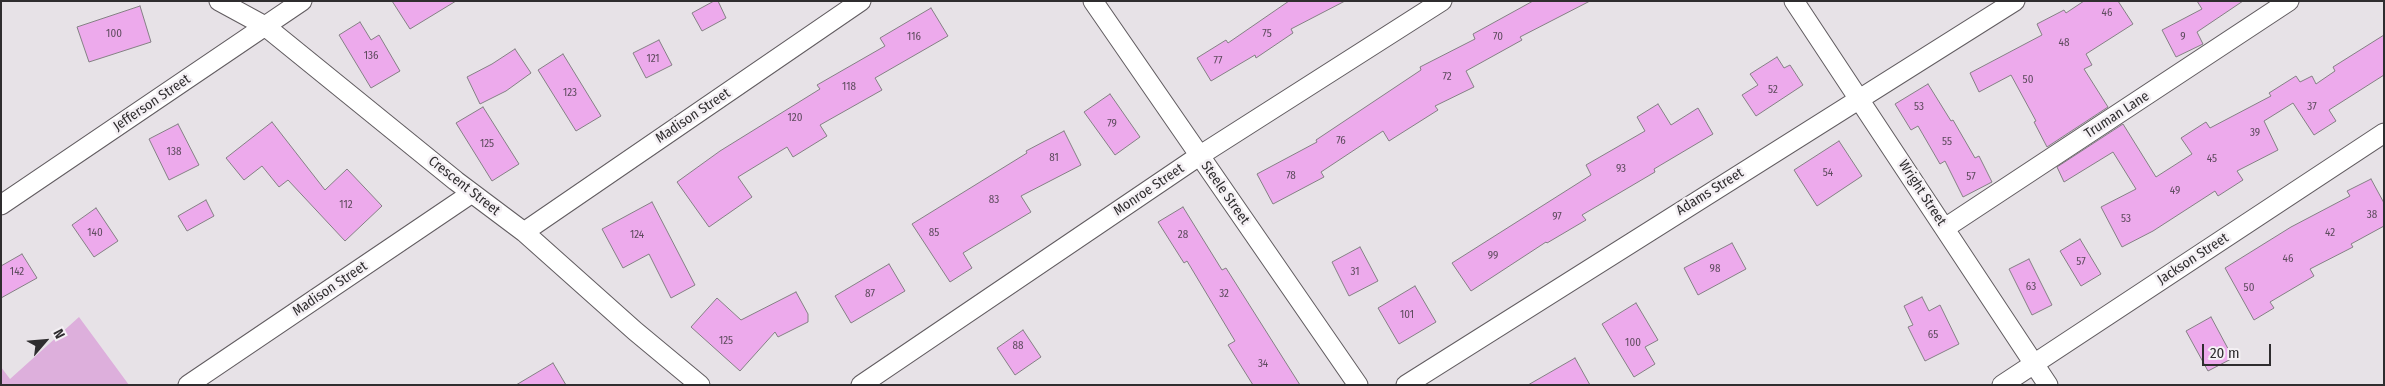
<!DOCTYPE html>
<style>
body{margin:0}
#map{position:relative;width:2385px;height:386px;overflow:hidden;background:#e7e2e7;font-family:"Fira Sans Condensed",sans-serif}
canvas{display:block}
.frame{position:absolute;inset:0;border:2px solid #2f2d2f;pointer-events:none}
.north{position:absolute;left:20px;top:316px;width:50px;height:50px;-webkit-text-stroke:4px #f4f0f4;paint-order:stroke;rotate:63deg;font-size:14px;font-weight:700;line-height:20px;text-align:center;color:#2f2d2f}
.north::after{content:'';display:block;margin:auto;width:18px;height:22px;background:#2f2d2f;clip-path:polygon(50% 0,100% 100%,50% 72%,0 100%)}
.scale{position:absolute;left:2202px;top:344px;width:69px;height:22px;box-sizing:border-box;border:2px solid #2f2d2f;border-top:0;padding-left:6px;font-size:15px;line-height:18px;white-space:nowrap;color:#2f2d2f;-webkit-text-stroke:4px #f4f0f4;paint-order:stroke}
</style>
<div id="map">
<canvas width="2385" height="386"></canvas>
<div class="frame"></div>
<div class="north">N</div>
<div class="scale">20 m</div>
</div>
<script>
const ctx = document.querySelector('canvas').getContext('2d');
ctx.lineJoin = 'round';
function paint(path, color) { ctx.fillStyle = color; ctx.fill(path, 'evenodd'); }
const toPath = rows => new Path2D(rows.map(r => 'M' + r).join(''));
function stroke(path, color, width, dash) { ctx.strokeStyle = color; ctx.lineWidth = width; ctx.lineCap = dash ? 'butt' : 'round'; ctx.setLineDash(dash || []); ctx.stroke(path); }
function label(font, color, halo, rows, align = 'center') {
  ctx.font = font + ' "Fira Sans Condensed",sans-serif'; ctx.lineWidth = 5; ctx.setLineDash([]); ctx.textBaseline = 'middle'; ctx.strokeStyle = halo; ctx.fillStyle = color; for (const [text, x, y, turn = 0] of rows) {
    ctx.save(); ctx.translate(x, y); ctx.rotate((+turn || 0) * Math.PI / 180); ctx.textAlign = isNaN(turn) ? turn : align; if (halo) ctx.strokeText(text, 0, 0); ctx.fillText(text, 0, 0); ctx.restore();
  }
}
paint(toPath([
 [79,317,129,385,1,385,1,367,10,379]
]), '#ddafdc');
const building = toPath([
 [392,1,456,1,410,29,392,1],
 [714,1,718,1,726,18,702,31,692,13,714,1],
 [1289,1,1345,1,1291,29,1293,33,1256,58,1255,55,1211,81,1197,58,1226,40,1228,43,1289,1],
 [1533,1,1590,1,1520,37,1522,40,1466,71,1474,87,1435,106,1438,110,1389,141,1383,131,1321,172,1324,177,1273,204,1257,174,1317,142,1316,140,1421,70,1420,67,1475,39,1473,34,1533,1],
 [2084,1,2118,1,2133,24,2086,54,2092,65,2084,69,2108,107,2047,147,2034,122,2036,121,2011,75,1979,92,1970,73,2042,35,2037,24,2064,10,2066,13,2084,1],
 [2197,1,2243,1,2197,32,2203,44,2176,57,2162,30,2202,9,2197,1],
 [140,6,151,42,89,62,77,27,140,6],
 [931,8,948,36,875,78,882,90,820,125,827,136,793,157,787,147,738,177,752,197,709,227,677,182,720,151,820,89,817,85,885,46,880,38,931,8],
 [360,22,371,40,379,35,400,71,371,88,339,35,360,22],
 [2384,35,2384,75,2329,110,2336,121,2314,135,2293,103,2264,121,2278,150,2237,171,2243,180,2218,196,2215,191,2153,231,2122,247,2101,207,2136,189,2113,152,2064,182,2057,167,2123,124,2156,177,2192,154,2181,138,2206,122,2210,128,2271,96,2269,93,2296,76,2300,82,2312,76,2316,84,2335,71,2333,67,2384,35],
 [659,40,672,65,646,78,633,53,659,40],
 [515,49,531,73,506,91,480,104,467,77,492,64,515,49],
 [563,54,601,116,576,131,538,70,563,54],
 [1777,57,1784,68,1790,65,1803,85,1756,116,1742,95,1758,85,1750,74,1777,57],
 [1928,84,1951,121,1953,120,1975,158,1979,156,1992,182,1963,197,1945,161,1940,164,1918,126,1911,130,1895,104,1928,84],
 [1110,94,1140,137,1115,155,1084,112,1110,94],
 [1658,104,1671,125,1698,108,1713,134,1654,169,1655,172,1582,215,1586,220,1547,243,1546,242,1471,291,1452,263,1591,175,1586,165,1645,131,1637,117,1658,104],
 [483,107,519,164,492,181,456,123,483,107],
 [272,122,325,190,347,169,382,206,345,241,288,180,279,187,262,166,244,180,226,158,272,122],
 [178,124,199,165,169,180,149,139,178,124],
 [1064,131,1081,165,1021,196,1031,212,963,253,972,268,950,282,912,224,1027,153,1026,151,1064,131],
 [1839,141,1862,176,1817,206,1794,170,1839,141],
 [2371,179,2384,203,2384,226,2351,244,2353,247,2310,269,2314,276,2270,302,2274,308,2254,320,2225,268,2291,227,2350,196,2347,191,2371,179],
 [206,200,214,216,187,231,178,216,206,200],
 [652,202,695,285,671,298,649,254,623,268,602,229,652,202],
 [1183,207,1222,270,1226,268,1300,385,1253,385,1228,345,1235,341,1187,261,1184,263,1158,222,1183,207],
 [96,208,118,241,94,257,72,225,96,208],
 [2080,239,2101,274,2081,286,2060,251,2080,239],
 [1732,243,1746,269,1698,295,1684,268,1732,243],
 [1360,247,1378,281,1349,296,1332,262,1360,247],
 [22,254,37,278,1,298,1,266,22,254],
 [2029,259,2052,305,2032,315,2009,269,2029,259],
 [889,264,905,291,851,323,835,296,889,264],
 [1415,286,1436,322,1399,344,1378,308,1415,286],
 [796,292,808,314,808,322,778,337,775,332,740,371,691,327,717,298,741,320,796,292],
 [1922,297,1929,311,1940,305,1959,344,1925,361,1908,327,1913,325,1904,306,1922,297],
 [1636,303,1658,340,1645,347,1655,364,1634,377,1602,324,1636,303],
 [2211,317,2233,358,2208,371,2186,331,2211,317],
 [1023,330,1041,357,1015,375,997,348,1023,330],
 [1575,358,1590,385,1528,385,1575,358],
 [553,363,566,385,516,385,553,363]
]);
paint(building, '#edaaec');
stroke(building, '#848084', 1);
const street = toPath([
 [219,1,265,26,456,181,524,232,635,331,700,385],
 [1093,1,1358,385],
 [1794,1,2048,385],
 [1,205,302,1],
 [1945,228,2289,1],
 [524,232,861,1],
 [188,385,472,193],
 [861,385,1199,156,1442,1],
 [1406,385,2015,1],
 [2002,385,2384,133]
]);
stroke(street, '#615c60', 21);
stroke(street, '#fff', 19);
label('11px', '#5e4c5e', null, [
 ["46",2107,13],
 ["100",114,34],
 ["75",1267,34],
 ["116",914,37],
 ["70",1498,37],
 ["9",2183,37],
 ["48",2064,43],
 ["136",371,56],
 ["121",653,59],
 ["77",1218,61],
 ["72",1447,77],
 ["50",2028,80],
 ["118",849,87],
 ["52",1773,90],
 ["123",570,93],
 ["53",1919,107],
 ["37",2312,107],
 ["120",795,118],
 ["79",1112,124],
 ["39",2255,133],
 ["76",1341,141],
 ["55",1947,142],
 ["125",487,144],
 ["138",174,152],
 ["81",1054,158],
 ["45",2212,159],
 ["93",1621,169],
 ["54",1828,173],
 ["78",1291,176],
 ["57",1971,177],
 ["49",2175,191],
 ["83",994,200],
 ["112",346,205],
 ["38",2372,215],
 ["97",1557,217],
 ["53",2126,219],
 ["140",95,233],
 ["85",934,233],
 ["42",2330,233],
 ["124",637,235],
 ["28",1183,235],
 ["99",1493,256],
 ["46",2288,259],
 ["57",2081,262],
 ["98",1715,269],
 ["142",17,272],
 ["31",1355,272],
 ["63",2031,287],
 ["50",2249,288],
 ["87",870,294],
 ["32",1224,294],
 ["101",1407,315],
 ["65",1933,335],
 ["125",726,341],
 ["100",1633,343],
 ["88",1018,346],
 ["34",1263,364]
]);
label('14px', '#2f2d2f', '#f4f0f4', [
 ["Jefferson Street",152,103,-34],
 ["Truman Lane",2117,115,-33],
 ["Madison Street",693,116,-34],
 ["Crescent Street",464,186,38],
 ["Monroe Street",1149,190,-34],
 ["Adams Street",1710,192,-32],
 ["Steele Street",1225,193,55],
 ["Wright Street",1922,193,57],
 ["Jackson Street",2193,259,-33],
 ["Madison Street",330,289,-34]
]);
</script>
